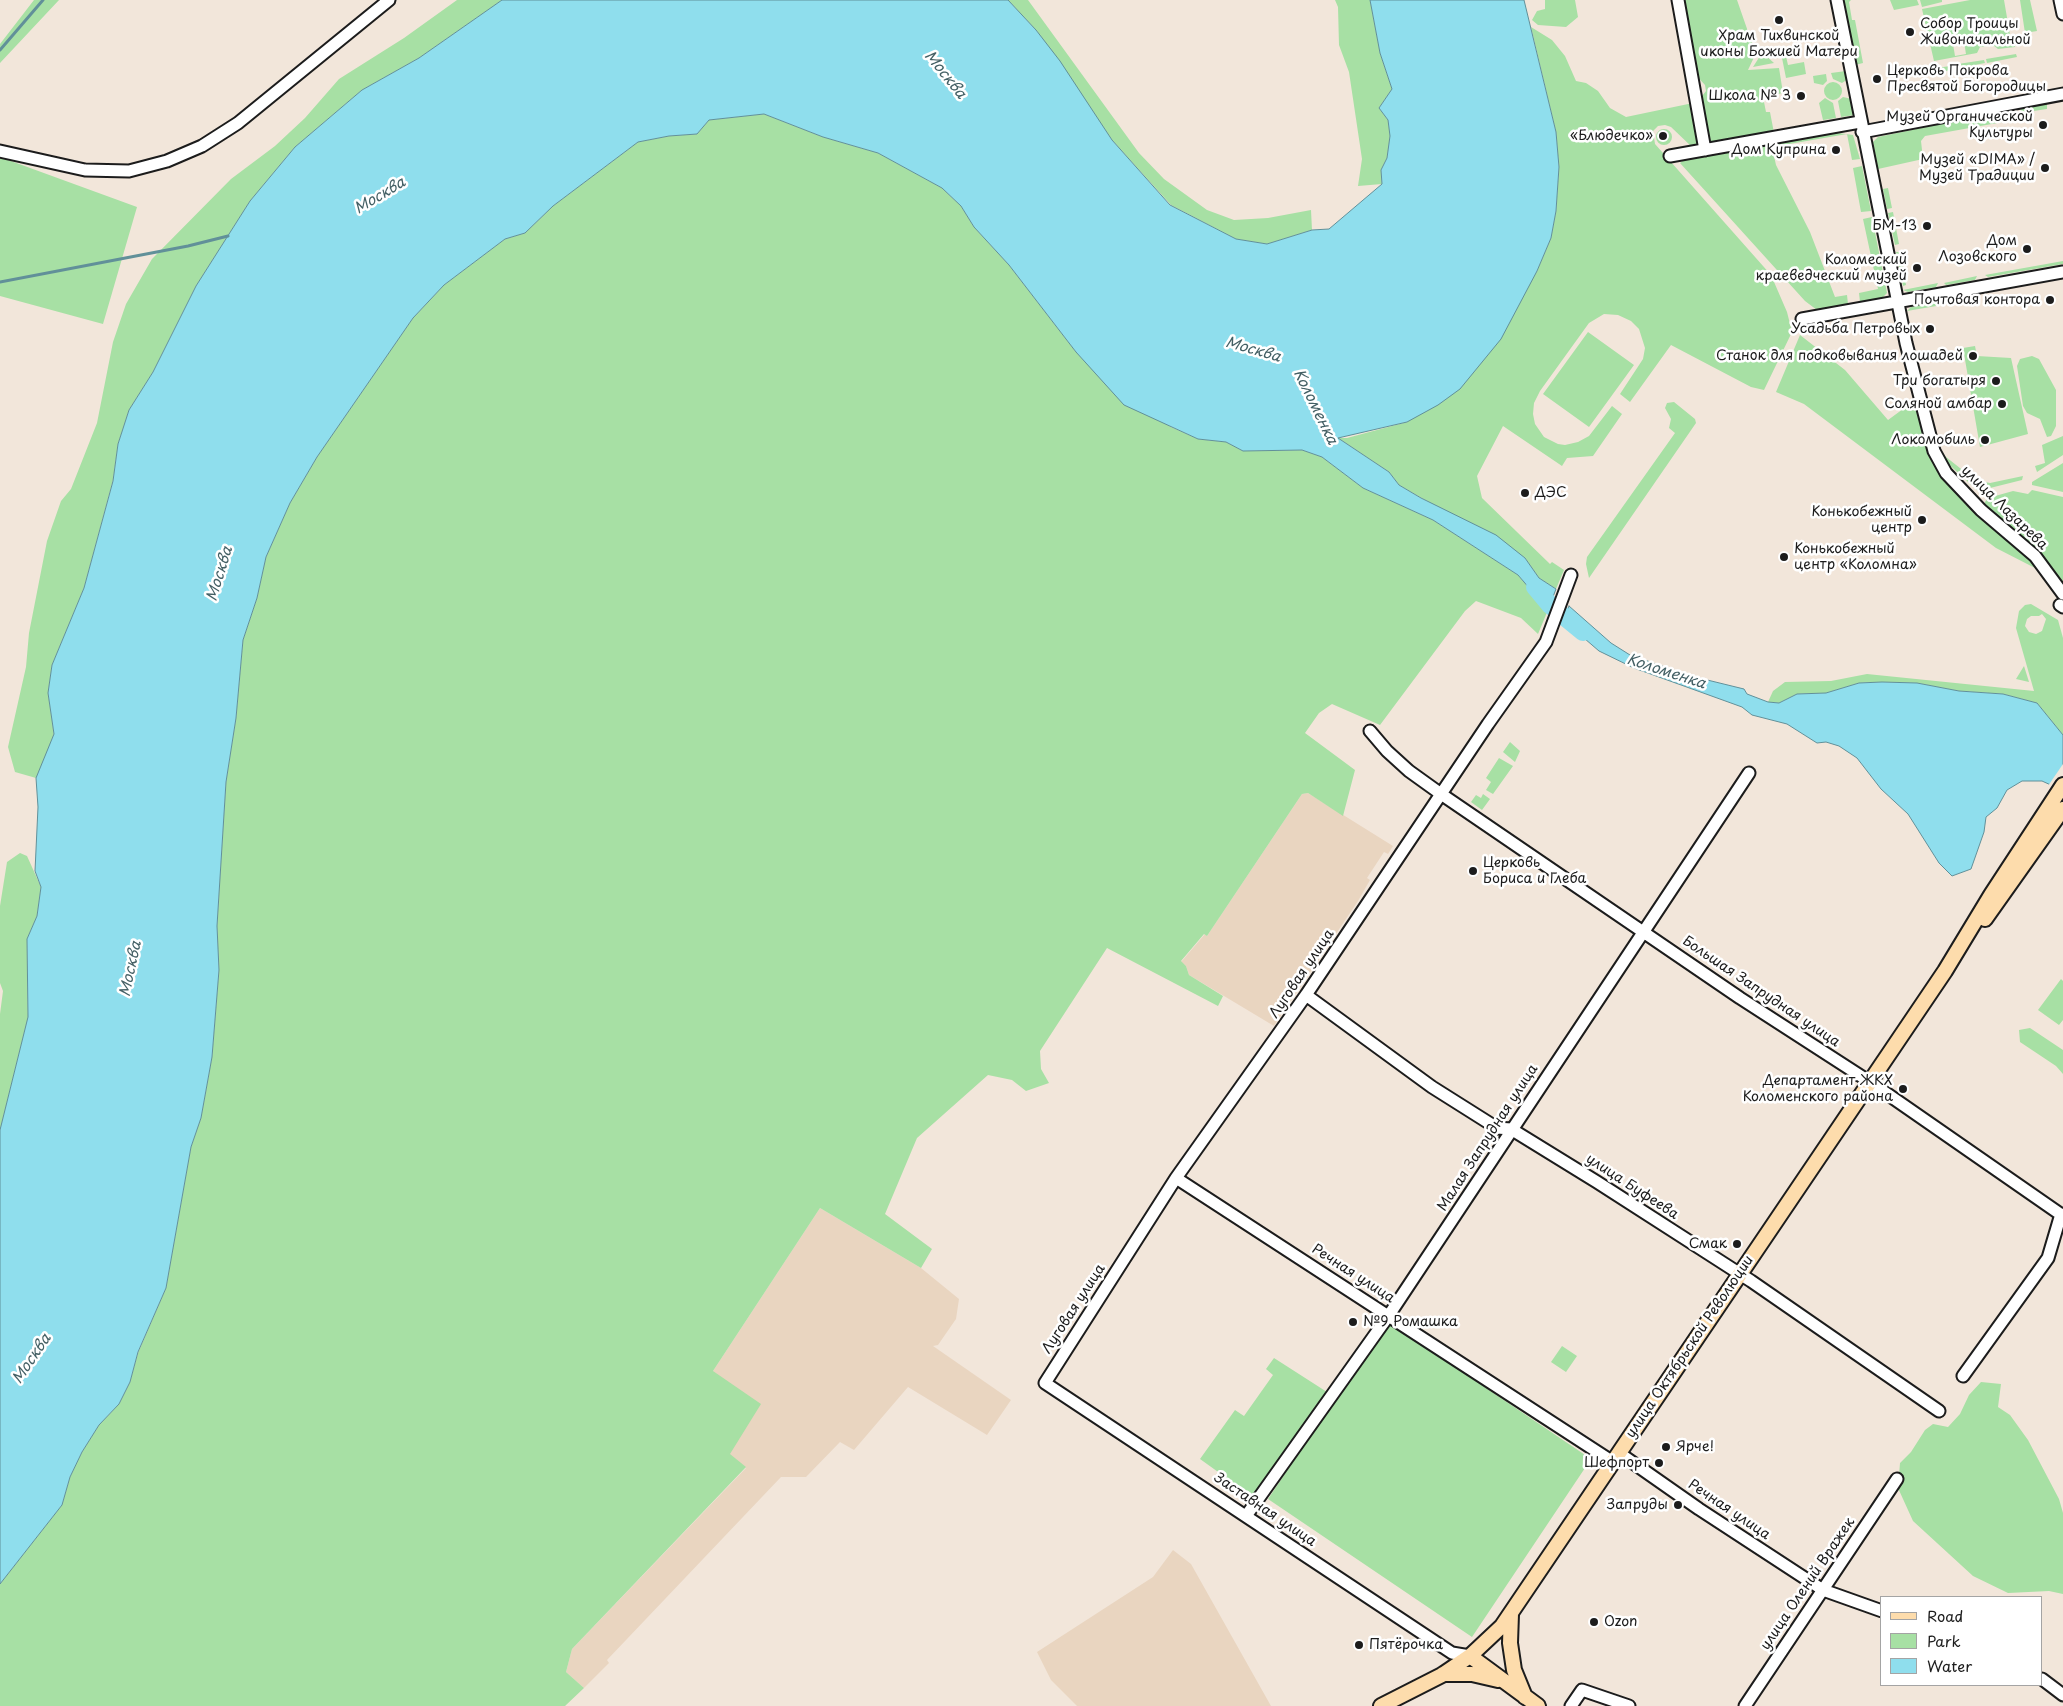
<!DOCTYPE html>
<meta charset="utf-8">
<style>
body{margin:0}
#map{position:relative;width:2063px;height:1706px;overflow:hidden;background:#f2e6da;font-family:"Playpen Sans",sans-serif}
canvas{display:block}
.legend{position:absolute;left:1880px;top:1596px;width:162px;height:90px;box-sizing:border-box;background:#fff;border:1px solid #a4a4a4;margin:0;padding:6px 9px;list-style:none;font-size:15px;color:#1c1c1c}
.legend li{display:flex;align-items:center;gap:10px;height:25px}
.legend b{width:25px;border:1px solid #a4a4a4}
</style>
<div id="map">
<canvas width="2063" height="1706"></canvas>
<ul class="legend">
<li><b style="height:6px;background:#fddcac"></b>Road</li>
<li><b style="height:14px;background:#a7e0a4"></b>Park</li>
<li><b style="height:14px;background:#8fdeed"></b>Water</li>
</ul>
</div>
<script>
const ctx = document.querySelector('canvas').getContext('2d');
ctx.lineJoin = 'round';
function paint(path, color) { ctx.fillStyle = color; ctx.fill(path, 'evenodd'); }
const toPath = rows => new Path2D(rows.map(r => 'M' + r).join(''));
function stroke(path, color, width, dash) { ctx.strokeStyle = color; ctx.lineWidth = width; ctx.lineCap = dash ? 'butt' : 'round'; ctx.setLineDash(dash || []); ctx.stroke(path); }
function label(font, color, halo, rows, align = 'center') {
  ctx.font = font + ' "Playpen Sans",sans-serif'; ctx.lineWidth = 5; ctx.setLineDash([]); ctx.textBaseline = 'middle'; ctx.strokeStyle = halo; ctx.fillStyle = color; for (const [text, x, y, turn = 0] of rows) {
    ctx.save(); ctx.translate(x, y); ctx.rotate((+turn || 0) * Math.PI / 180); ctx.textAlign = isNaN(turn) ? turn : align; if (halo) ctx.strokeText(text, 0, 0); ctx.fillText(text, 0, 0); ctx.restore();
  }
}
paint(toPath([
 [1308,793,1393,846,1388,854,1384,852,1367,878,1370,880,1358,901,1274,1026,1189,975,1186,966,1181,962,1205,934,1207,936,1302,794],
 [820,1208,921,1268,959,1299,956,1319,938,1345,933,1346,1011,1400,987,1435,908,1387,854,1450,840,1442,806,1477,781,1477,607,1660,609,1663,584,1688,566,1672,572,1649,746,1468,730,1455,713,1371],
 [1173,1550,1191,1564,1271,1706,1077,1706,1051,1680,1037,1652,1153,1577]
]), '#e9d5c0');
paint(toPath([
 [34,0,59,0,0,63,0,44],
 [457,0,502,0,419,58,362,90,295,147,250,201,196,286,153,372,129,410,118,444,113,480,84,588,52,665,48,693,54,734,48,752,36,778,15,772,8,747,26,667,29,633,47,541,61,501,71,489,97,423,113,342,126,304,152,259,231,179,275,146,305,118,339,79,404,38],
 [1008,0,1028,0,1139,153,1164,179,1207,210,1234,220,1268,218,1311,210,1312,230,1267,244,1236,239,1171,205,1112,140,1036,30],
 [1335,0,1370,0,1380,53,1392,89,1379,108,1388,120,1390,136,1387,158,1381,170,1382,184,1358,186,1362,159,1349,72,1339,45,1338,7],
 [1545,0,1575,0,1578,17,1566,27,1538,25,1532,20,1537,11,1545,9],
 [1681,0,1737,0,1753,46,1750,48,1752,54,1756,53,1748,70,1779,68,1783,93,1763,97,1766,112,1770,112,1774,133,1709,145,1699,100,1706,91,1705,85,1695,74],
 [1842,0,1851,0,1849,2,1852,20,1855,20,1863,63,1855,65],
 [1890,0,1917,0,1919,5,1894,10],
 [1920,0,1942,0,1942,2,1922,7],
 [1970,0,2004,0,2010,35,2016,35,2015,47,1998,49,1993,45,1980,47,1977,53,1934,61,1922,9],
 [1964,42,1966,54,1955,56,1953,44],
 [2020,0,2030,0,2037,31,2025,33],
 [1531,27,1552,40,1565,56,1576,81,1586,83,1598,91,1610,108,1626,117,1693,103,1699,147,1693,148,1671,127,1665,125,1658,126,1653,131,1655,144,1771,275,1787,312,1792,332,1764,390,1751,387,1671,345,1630,402,1620,394,1643,359,1645,348,1639,329,1631,321,1618,315,1604,314,1589,323,1540,391,1534,403,1533,414,1535,424,1544,437,1558,444,1565,445,1578,442,1589,436,1612,406,1622,414,1593,456,1567,458,1562,466,1503,426,1477,476,1482,498,1550,564,1552,562,1564,570,1556,589,1539,578,1525,558,1399,485,1389,472,1338,438,1347,438,1407,422,1537,271,1551,238,1556,211,1559,167,1556,132],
 [1801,45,1801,48,1785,52,1788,65,1804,62,1806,74,1786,78,1780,48],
 [2016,54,2017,57,1987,63,1986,59],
 [1765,55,1774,63,1753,67,1760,56],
 [1984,60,1985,63,1959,68,1958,64],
 [1956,65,1956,69,1920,76,1919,71],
 [1846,71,1848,79,1842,83,1833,79,1831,73],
 [1826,74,1827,81,1823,85,1814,83,1813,76],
 '1824 91a9 9 0 1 1 18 0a9 9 0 1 1-18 0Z',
 [1843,97,1852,99,1855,115,1841,117,1838,101],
 [1825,98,1833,103,1836,118,1823,120,1819,103],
 [2047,102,2047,109,2020,113,2022,107],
 [2012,109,2014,120,1925,136,1921,141,1923,159,1878,169,1873,142,1878,137],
 [764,114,823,137,878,153,942,188,961,206,974,227,1009,265,1076,352,1097,373,1171,427,1198,439,1226,442,1243,451,1302,450,1322,457,1363,488,1433,520,1518,575,1548,610,1538,634,1521,618,1476,601,1465,611,1380,725,1332,704,1319,713,1305,733,1355,770,1343,816,1308,793,1302,794,1207,936,1204,934,1181,961,1186,966,1189,975,1223,996,1218,1006,1107,948,1040,1051,1041,1069,1049,1083,1026,1091,1012,1080,988,1075,917,1138,885,1214,932,1249,921,1268,820,1208,713,1371,761,1404,730,1454,746,1467,572,1649,566,1672,584,1688,565,1706,0,1706,0,1584,62,1505,70,1477,82,1452,99,1425,119,1404,130,1382,138,1353,166,1288,191,1147,201,1118,212,1057,219,970,217,926,226,782,236,718,243,640,257,598,266,557,290,503,317,457,413,318,444,285,505,239,525,233,553,206,638,142,669,136,697,134,709,120],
 '1656 137a8 8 0 1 1 16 0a8 8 0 1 1-16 0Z',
 [1838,131,1838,133,1853,135,1860,159,1852,160,1847,134,1772,147,1776,165,1810,232,1835,297,1847,295,1848,304,1817,310,1805,301,1680,163,1686,158],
 [0,157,137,207,103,324,0,296],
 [1862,166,1871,211,1861,212,1853,168],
 [1888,188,1892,208,1887,209,1883,189],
 [1893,212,1899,244,1895,245,1888,213],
 [1872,217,1887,293,1882,298,1860,302,1859,293,1878,289,1863,219],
 [1896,252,1900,252,1906,285,1903,286],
 [2063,261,2063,264,1988,277,1985,275],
 [1977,276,1975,280,1946,285,1944,283],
 [1938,283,1936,287,1908,292,1903,290],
 [1939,302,1942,305,1907,311,1911,307],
 [1588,332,1634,365,1589,427,1543,394],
 [1800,335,1845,370,1888,420,1914,401,1930,459,2033,560,2035,568,1996,548,1804,404,1776,392],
 [1975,346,1977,356,2011,358,2028,434,1980,447,1963,348],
 [2032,356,2039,359,2056,390,2056,426,2051,436,2047,437,2040,419,2027,413,2023,406,2017,366,2020,359],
 [1674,402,1695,419,1696,423,1589,578,1586,564,1587,557,1675,433,1669,428,1671,419,1665,408,1667,403],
 [2063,436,2063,455,2037,472,2035,466,2045,463,2042,445],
 [1938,439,1940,449,1946,457,1975,480,1990,483,2023,476,2022,480,1978,491,1943,459,1938,446],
 [2063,463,2063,492,2032,485,2032,482],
 [2032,490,2063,497,2063,585,1985,507,1985,502,1988,498,2013,491,2028,494],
 [2031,604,2058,620,2063,638,2063,735,2037,703,2003,694,1959,691,1917,683,1882,682,1859,683,1826,693,1797,694,1779,703,1768,702,1773,691,1785,682,1831,681,1867,674,2034,691,2016,628,2019,611,2025,605],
 [2042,614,2046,619,2042,631,2036,634,2029,632,2025,626,2027,619,2031,616,2039,616],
 [2024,666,2029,682,2016,679],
 [1510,742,1520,751,1515,762,1503,752],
 [1499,758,1513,766,1493,794,1486,790,1491,782,1486,778],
 [1483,794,1490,799,1482,810,1471,802,1476,795,1481,798],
 [20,853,27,856,41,887,37,916,27,939,28,1017,0,1130,0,1014,3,991,0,983,0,906,7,862],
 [2061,979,2063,981,2063,1020,2059,1025,2038,1010],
 [2030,1028,2063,1050,2063,1074,2056,1066,2020,1042,2019,1030],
 [1387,1321,1591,1459,1472,1637,1268,1499],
 [1562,1346,1577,1356,1566,1372,1551,1362],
 [1274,1358,1327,1392,1253,1497,1200,1459,1235,1410,1244,1416,1273,1375,1266,1369],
 [1981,1382,2001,1384,1998,1407,2010,1415,2028,1440,2059,1499,2063,1513,2063,1594,2049,1591,2008,1593,1973,1576,1913,1521,1898,1488,1900,1463,1911,1452,1925,1430,1933,1424,1948,1427,1960,1414,1969,1395]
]), '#a7e0a4');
const water = toPath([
 [502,0,1008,0,1036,30,1060,61,1112,140,1170,205,1236,239,1267,244,1312,230,1329,229,1382,184,1381,170,1387,158,1390,136,1388,120,1379,108,1392,89,1380,53,1370,0,1524,0,1556,132,1559,167,1556,211,1551,238,1537,271,1501,339,1460,389,1438,405,1407,422,1338,438,1389,472,1399,485,1421,498,1496,535,1525,558,1539,578,1556,589,1548,610,1518,575,1433,520,1363,488,1322,457,1302,450,1243,451,1226,442,1198,439,1124,405,1076,352,1009,265,974,227,961,206,942,188,878,153,823,137,764,114,709,120,697,134,669,136,638,142,553,206,525,233,505,239,444,285,413,318,317,457,290,503,266,557,257,598,243,640,236,718,226,782,217,926,219,970,212,1057,201,1118,191,1147,166,1288,138,1352,130,1382,119,1404,99,1425,82,1452,70,1477,62,1505,0,1584,0,1130,28,1017,27,939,37,916,41,887,35,871,38,807,36,778,54,734,48,693,52,665,84,588,113,481,118,444,129,410,153,372,196,286,250,201,295,147,362,90,419,58,502,0],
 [1569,606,1611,643,1630,655,1691,676,1744,689,1747,694,1768,702,1779,703,1797,694,1826,693,1859,683,1882,682,1917,683,1959,691,2003,694,2037,703,2063,735,2063,794,2053,786,2042,781,2022,781,2007,790,1997,808,1986,817,1984,832,1971,869,1952,876,1939,863,1908,814,1881,789,1857,758,1839,746,1826,742,1817,743,1787,724,1752,715,1742,707,1634,668,1599,651,1563,620,1569,606]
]);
paint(water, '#8fdeed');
stroke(water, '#619099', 1);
paint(toPath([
 [2063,764,2063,796,2048,786]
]), '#f2e6da');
stroke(toPath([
 [0,50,43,0],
 [0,282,188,246,228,236]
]), '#619099', 3);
stroke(toPath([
 [1535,587,1550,605,1583,632]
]), '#8fdeed', 18);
const minor = toPath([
 [1678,0,1705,150],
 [1837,0,1906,343,1934,451,1946,473,1981,510,2035,556,2063,594],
 [2060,0,2063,14],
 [1862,132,2063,94],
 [0,151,85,170,129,171,167,161,202,146,238,123,389,0],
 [1670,156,1860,122],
 [1802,319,2063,272],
 [2060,605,2063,607],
 [1370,731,1387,751,1409,771,1441,794,1740,998,1870,1082,2063,1216],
 [1306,995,1432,1087,1497,1128,1511,1129,1597,1182,1751,1281,1939,1411],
 [1176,1178,1613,1462],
 [1963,1376,2048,1258,2061,1214],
 [1619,1453,1699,1509,1823,1590,1882,1611],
 [1246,1516,1389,1315,1749,773],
 [1470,1656,1452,1653,1045,1383,1176,1178,1306,995,1488,724,1546,642,1571,575],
 [2042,1679,2063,1695],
 [1571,1706,1582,1690,1629,1706],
 [1745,1706,1897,1479]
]);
const major = toPath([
 [1985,919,2063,809],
 [1511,1614,1510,1643,1514,1670,1525,1697],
 [1470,1656,1538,1706],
 [1443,1674,1472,1674,1498,1680],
 [1381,1706,1442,1675,1470,1656,1502,1626,1945,971,1991,895,2063,785]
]);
stroke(minor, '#1c1c1c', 15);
stroke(major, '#1c1c1c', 18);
stroke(minor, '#fff', 11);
stroke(major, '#fddcac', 14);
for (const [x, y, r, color] of [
 [1779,20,5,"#1c1c1c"],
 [1910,32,5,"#1c1c1c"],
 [1877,79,5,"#1c1c1c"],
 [1801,96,5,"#1c1c1c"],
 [2043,125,5,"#1c1c1c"],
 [1663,136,5,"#1c1c1c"],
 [1836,150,5,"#1c1c1c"],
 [2045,168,5,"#1c1c1c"],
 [1927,226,5,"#1c1c1c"],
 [2027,249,5,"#1c1c1c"],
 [1917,268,5,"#1c1c1c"],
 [2050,300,5,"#1c1c1c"],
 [1930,329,5,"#1c1c1c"],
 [1973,356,5,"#1c1c1c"],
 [1996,381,5,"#1c1c1c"],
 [2002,404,5,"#1c1c1c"],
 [1985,440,5,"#1c1c1c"],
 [1525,493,5,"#1c1c1c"],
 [1922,520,5,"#1c1c1c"],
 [1784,557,5,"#1c1c1c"],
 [1473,871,5,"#1c1c1c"],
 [1903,1089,5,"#1c1c1c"],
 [1737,1244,5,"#1c1c1c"],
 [1353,1322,5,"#1c1c1c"],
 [1666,1447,5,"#1c1c1c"],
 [1659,1463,5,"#1c1c1c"],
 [1678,1505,5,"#1c1c1c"],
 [1594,1622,5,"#1c1c1c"],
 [1359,1645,5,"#1c1c1c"]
]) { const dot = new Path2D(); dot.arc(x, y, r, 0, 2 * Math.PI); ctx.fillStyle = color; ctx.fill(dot); stroke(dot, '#fff', 2); }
label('14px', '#1c1c1c', '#fff', [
 ["Собор Троицы",1920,24,"left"],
 ["Живоначальной",1920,40,"left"],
 ["Храм Тихвинской",1779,36,"center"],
 ["иконы Божией Матери",1779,52,"center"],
 ["Церковь Покрова",1887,71,"left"],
 ["Пресвятой Богородицы",1887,87,"left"],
 ["Школа № 3",1791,96],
 ["Музей Органической",2033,117],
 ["Культуры",2033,133],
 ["«Блюдечко»",1653,136],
 ["Дом Куприна",1826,150],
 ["Музей «DIMA» /",2035,160],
 ["Музей Традиции",2035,176],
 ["БМ-13",1917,226],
 ["Дом",2017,241],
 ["Лозовского",2017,257],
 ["Коломеский",1907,260],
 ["краеведческий музей",1907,276],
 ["Почтовая контора",2040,300],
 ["Усадьба Петровых",1920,329],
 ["Станок для подковывания лошадей",1963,356],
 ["Три богатыря",1986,381],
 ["Соляной амбар",1992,404],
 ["Локомобиль",1975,440],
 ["ДЭС",1535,493,"left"],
 ["Конькобежный",1912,512],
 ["центр",1912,528],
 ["Конькобежный",1794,549,"left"],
 ["центр «Коломна»",1794,565,"left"],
 ["Церковь",1483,863,"left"],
 ["Бориса и Глеба",1483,879,"left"],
 ["Департамент ЖКХ",1893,1081],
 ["Коломенского района",1893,1097],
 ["Смак",1727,1244],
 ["№9 Ромашка",1363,1322,"left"],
 ["Ярче!",1676,1447,"left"],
 ["Шефпорт",1649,1463],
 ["Запруды",1668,1505],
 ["Ozon",1604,1622,"left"],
 ["Пятёрочка",1369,1645,"left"]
], 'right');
label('14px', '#1c1c1c', '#fff', [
 ["улица Лазарева",2004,508,44],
 ["Луговая улица",1302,974,-56],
 ["Большая Запрудная улица",1761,992,34],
 ["Малая Запрудная улица",1488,1138,-57],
 ["улица Буфеева",1632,1187,33],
 ["Речная улица",1353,1274,33],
 ["Луговая улица",1074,1309,-57],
 ["улица Октябрьской Революции",1690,1347,-56],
 ["Заставная улица",1265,1510,34],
 ["Речная улица",1729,1510,34],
 ["улица Олений Вражек",1808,1584,-56]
]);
label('italic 15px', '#446065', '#fff', [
 ["Москва",945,75,51],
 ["Москва",380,196,-31],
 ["Москва",1253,350,16],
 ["Коломенка",1315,407,64],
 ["Москва",220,574,-73],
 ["Коломенка",1666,672,18],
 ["Москва",131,969,-78],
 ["Москва",32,1359,-56]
]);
</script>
